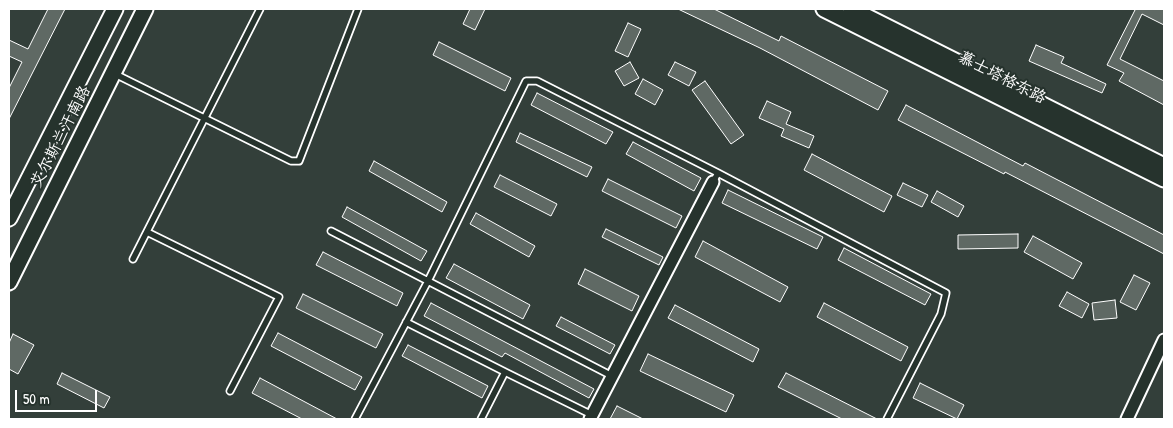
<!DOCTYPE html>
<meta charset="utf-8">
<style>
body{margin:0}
#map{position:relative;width:1173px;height:428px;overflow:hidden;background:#333f3a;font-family:"Patrick Hand",sans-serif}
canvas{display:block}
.frame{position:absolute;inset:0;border:10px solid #fff;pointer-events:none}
.scale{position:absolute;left:15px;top:390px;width:82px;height:22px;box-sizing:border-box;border:2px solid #fff;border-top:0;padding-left:6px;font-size:15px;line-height:18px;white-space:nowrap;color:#fff;-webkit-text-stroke:4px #26332d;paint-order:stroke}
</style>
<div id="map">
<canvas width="1173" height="428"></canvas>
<div class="frame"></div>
<div class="scale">50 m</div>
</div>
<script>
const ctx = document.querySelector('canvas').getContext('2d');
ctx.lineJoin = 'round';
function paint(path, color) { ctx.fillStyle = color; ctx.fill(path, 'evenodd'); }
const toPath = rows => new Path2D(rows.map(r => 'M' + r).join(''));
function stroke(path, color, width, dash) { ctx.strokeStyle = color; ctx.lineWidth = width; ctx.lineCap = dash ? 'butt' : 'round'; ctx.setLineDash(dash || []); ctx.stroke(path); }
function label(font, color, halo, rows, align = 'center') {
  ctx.font = font + ' "Patrick Hand","LXGW WenKai TC",sans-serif'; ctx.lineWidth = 4; ctx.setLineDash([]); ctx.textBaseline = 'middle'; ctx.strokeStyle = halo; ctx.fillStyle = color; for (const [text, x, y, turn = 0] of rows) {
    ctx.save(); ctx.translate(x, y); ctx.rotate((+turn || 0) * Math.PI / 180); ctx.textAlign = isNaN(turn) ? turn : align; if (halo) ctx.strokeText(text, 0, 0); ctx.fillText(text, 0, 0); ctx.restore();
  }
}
const building = toPath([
 [48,9,65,9,9,119,9,88,22,62,9,56,9,40,28,49,48,9],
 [470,9,485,9,475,30,463,24,470,9],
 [678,9,714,9,779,41,781,36,888,91,878,110,760,48,678,9],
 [1132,9,1164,9,1164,25,1142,14,1120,59,1164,81,1164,105,1119,81,1124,73,1107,65,1135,10,1132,9],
 [628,23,641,29,628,57,615,51,628,23],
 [439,42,511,78,505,91,433,55,439,42],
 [1036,45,1064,57,1061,63,1106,84,1102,93,1029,61,1036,45],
 [630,62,639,78,624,86,615,71,630,62],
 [675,62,696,72,689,86,668,75,675,62],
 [643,79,663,90,655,105,635,94,643,79],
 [705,81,744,135,731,144,692,90,705,81],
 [537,93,613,132,606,144,531,105,537,93],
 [767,101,791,112,786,124,814,136,809,148,781,136,784,129,759,118,767,101],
 [906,105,1023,166,1025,163,1164,235,1164,254,1005,172,1004,174,898,120,906,105],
 [520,133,592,167,587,177,516,142,520,133],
 [633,142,701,178,694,191,626,154,633,142],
 [812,154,892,196,884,212,804,170,812,154],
 [374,161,447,202,442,212,369,171,374,161],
 [500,175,557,204,551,216,494,187,500,175],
 [608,179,682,216,676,228,602,191,608,179],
 [903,183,928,195,922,207,897,195,903,183],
 [728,190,823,237,817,249,722,203,728,190],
 [937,191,964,206,958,217,931,202,937,191],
 [347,207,427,251,421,261,342,217,347,207],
 [476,213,535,246,529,257,470,224,476,213],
 [606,229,663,257,659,265,602,237,606,229],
 [1018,234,1018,248,958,249,958,235,1018,234],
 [1033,236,1082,263,1073,279,1024,252,1033,236],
 [703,241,788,287,780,302,695,257,703,241],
 [844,248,931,294,925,305,838,260,844,248],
 [323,252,403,293,397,306,316,265,323,252],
 [454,264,530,305,523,319,446,278,454,264],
 [585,269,639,296,632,311,578,284,585,269],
 [1134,275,1150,283,1136,310,1120,302,1134,275],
 [1067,292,1089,304,1082,318,1059,306,1067,292],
 [303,294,383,334,376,348,296,308,303,294],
 [1115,300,1117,318,1094,320,1092,303,1115,300],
 [431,303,594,389,589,398,505,353,502,357,424,316,431,303],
 [824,303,908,347,901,361,817,317,824,303],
 [675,305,759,349,753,362,668,318,675,305],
 [561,317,615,345,610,354,556,326,561,317],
 [278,333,362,377,355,390,271,346,278,333],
 [13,334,34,345,18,374,9,369,9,343,13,334],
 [408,345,488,386,482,398,402,356,408,345],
 [648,354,734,395,726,412,640,371,648,354],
 [62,373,110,397,104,408,57,384,62,373],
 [786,373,877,419,842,419,778,387,786,373],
 [260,378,337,419,302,419,252,393,260,378],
 [920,383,964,405,957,419,913,398,920,383],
 [617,406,643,419,610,419,617,406]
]);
paint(building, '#5f6964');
stroke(building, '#fff', 1);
const lane = toPath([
 [115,74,291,161,299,161,358,9],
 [718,173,946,293,941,314,887,419],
 [331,231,612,376],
 [147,232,279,297,230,391],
 [133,259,260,9],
 [406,322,505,372],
 [355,419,428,281,526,81,537,81,718,173,713,182],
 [481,419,505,372,592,415]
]);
const street = toPath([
 [590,419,713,182],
 [1127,419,1164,340]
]);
const secondary = toPath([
 [824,9,1164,179],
 [851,9,1164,166],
 [9,218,115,9],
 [9,282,145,9]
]);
stroke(lane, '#fff', 9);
stroke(street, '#fff', 15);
stroke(secondary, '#fff', 19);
stroke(lane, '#26332d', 5.5);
stroke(street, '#26332d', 11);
stroke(secondary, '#26332d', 15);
label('16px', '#fff', '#26332d', [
 ["慕士塔格东路",1002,78,27],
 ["艾尔斯兰汗南路",61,137,-63]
]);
</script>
